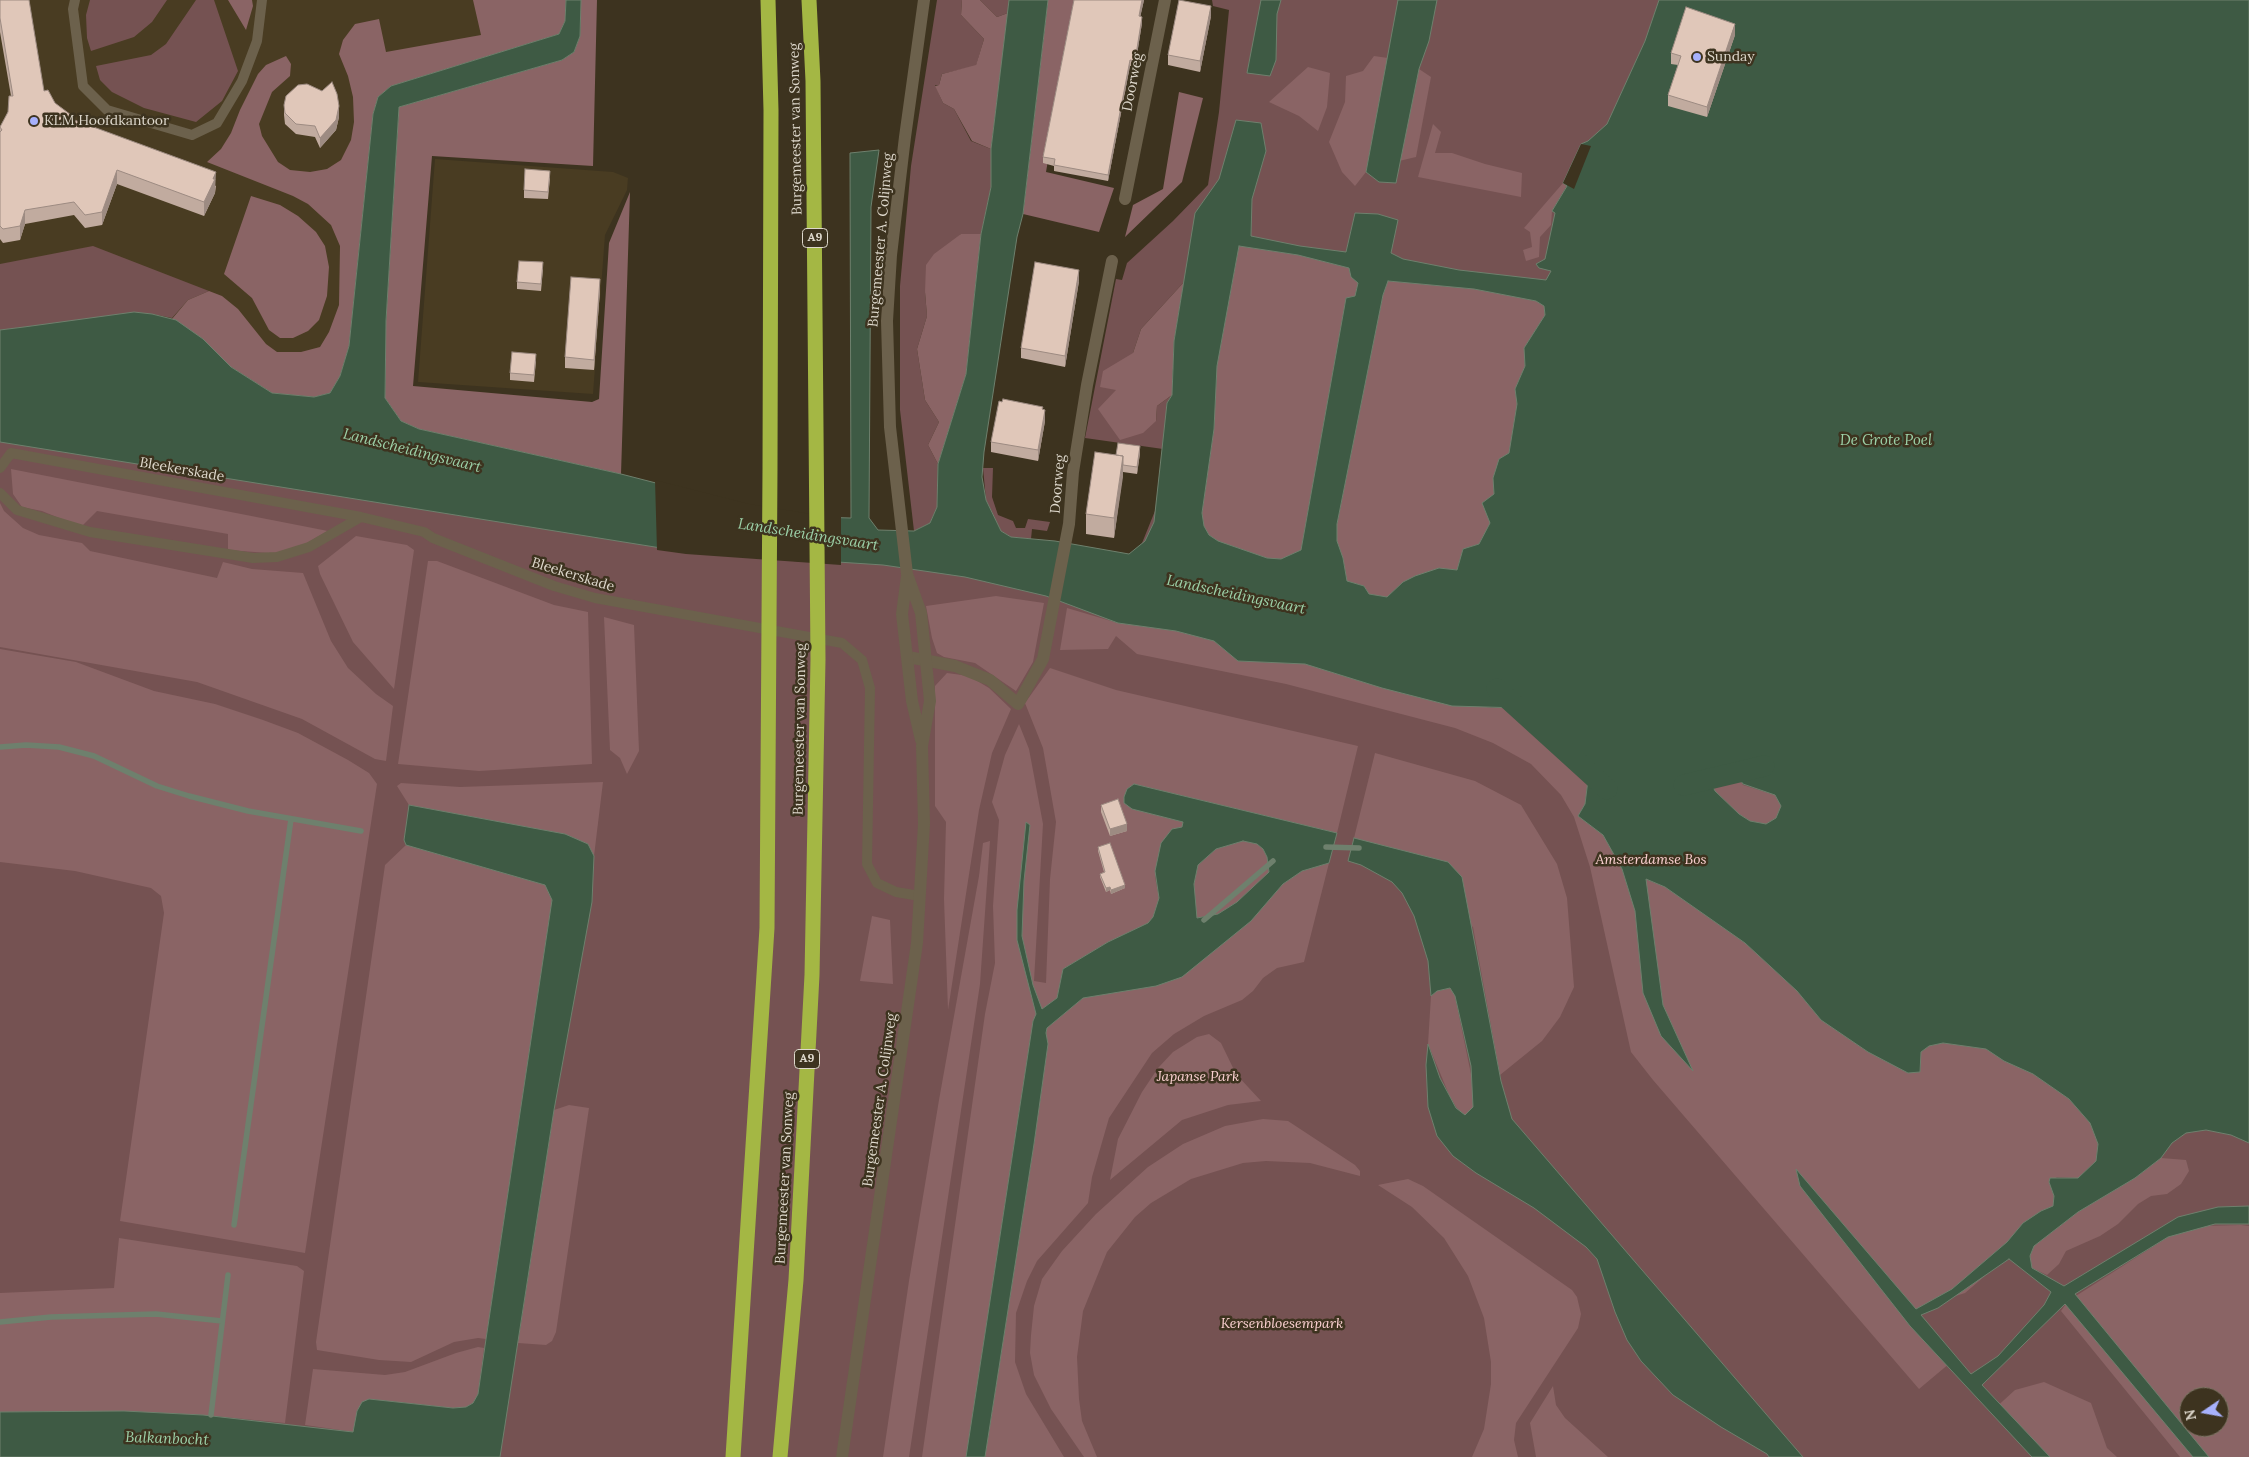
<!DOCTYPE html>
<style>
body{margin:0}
#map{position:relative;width:2249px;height:1457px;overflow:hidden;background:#3d331f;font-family:Lora,serif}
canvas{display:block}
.north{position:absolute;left:2179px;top:1387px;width:50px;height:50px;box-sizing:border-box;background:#3d331f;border:1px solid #7d7564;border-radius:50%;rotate:258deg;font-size:14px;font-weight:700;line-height:20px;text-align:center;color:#ded8cc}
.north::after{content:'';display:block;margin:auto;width:18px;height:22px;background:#a7b1fc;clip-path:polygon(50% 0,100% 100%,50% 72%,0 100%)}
</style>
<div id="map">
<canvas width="2249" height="1457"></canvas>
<div class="north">N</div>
</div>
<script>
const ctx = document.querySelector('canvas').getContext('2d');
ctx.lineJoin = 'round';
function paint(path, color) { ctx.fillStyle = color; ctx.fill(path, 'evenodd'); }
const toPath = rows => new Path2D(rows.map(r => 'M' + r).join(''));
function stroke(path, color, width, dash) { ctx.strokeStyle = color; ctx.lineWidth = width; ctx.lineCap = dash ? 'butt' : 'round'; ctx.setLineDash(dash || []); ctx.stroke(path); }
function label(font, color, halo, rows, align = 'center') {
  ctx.font = font + ' Lora,serif'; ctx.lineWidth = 5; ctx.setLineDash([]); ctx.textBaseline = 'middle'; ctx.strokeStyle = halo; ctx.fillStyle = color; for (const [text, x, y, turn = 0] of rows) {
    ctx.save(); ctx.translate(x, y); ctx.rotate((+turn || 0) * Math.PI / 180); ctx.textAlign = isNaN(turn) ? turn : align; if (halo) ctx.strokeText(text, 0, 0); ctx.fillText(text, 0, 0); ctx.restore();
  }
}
paint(toPath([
 [0,0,556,0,397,92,355,357,0,357],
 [435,159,613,172,628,178,627,190,605,235,593,394,418,382]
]), '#493c22');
paint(toPath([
 [90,0,167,0,152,22,134,37,91,51,87,38,86,15],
 [196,0,214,0,238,71,222,101,196,122,144,108,112,92,100,80,96,66,151,55,166,44],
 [937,0,962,0,961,15,984,39,976,66,942,74,939,85,935,85,943,103,954,109,971,141,991,149,991,187,981,234,961,234,925,292,927,316,917,349,925,400,939,422,928,445,938,464,937,507,930,523,914,531,900,410,900,286,911,166],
 [980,0,1009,0,1008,13,997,17],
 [1212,0,2249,0,2249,1457,0,1457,0,425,619,541,803,562,922,562,1013,576,1138,553,1159,501,1205,200,1200,206,1184,282,1141,329,1133,353,1156,421,1157,406,1172,395,1167,403,1163,449,1085,438,1116,279,1122,280,1127,263,1173,221,1208,185,1219,112,1229,10,1213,6],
 [2189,1397,2219,1397,2219,1427,2189,1427],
 [93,246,209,291,188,300,172,318,152,314,0,330,0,264],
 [983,468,993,468,992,497,998,515,1013,521,1016,528,1025,528,1028,519,1050,522,1047,531,1032,529,1031,539,1011,537,1001,531,986,500]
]), '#755252');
paint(toPath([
 [228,0,252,0,253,6,246,30],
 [473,0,566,0,565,21,559,34,391,86,378,97,373,114,349,346,340,376,330,393,314,397,272,393,231,367,203,339,172,319,188,300,209,291,222,296,238,309,266,344,277,352,301,352,320,347,329,332,339,305,340,246,331,225,308,204,293,196,207,162,221,149,231,133,240,110,258,74,266,65,286,56,291,64,290,76,272,92,259,124,262,136,278,162,290,170,310,172,327,169,341,160,351,140,354,122,353,97,348,76,339,54,343,40,355,24,379,19,386,52,481,35],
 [581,0,597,0,593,166,432,156,413,386,592,402,599,399,609,243,630,192,621,474,419,429,401,421,385,398,386,321,399,107,562,60,574,52,580,36],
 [962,0,980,0,997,17,1008,13,991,149,972,141,954,109,943,103,935,86,939,85,942,74,976,65,984,39,961,15],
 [1048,0,1075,0,1046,172,1114,188,1099,232,1023,214],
 [1374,56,1388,58,1366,172,1355,186,1342,172,1329,142,1345,102,1346,76,1363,71],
 [1308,67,1330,73,1327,107,1318,131,1299,116,1269,102],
 [1419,69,1431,77,1416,157,1399,161],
 [1179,92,1203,98,1182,182,1125,237,1133,205,1163,189],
 [1433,124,1441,132,1435,153,1452,153,1485,164,1522,173,1521,197,1418,177],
 [1563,183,1567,185,1552,211,1551,225,1540,237,1539,257,1526,261,1523,250,1532,247,1530,232,1524,228],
 [251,196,280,205,298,216,316,232,325,246,329,267,327,296,319,320,308,331,293,338,280,338,269,330,252,298,224,274],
 [961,234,981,234,966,374,938,464,928,445,939,422,925,400,917,349,927,316,925,292,926,265,934,254],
 [1239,246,1298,255,1349,268,1358,283,1355,296,1346,298,1301,550,1282,559,1267,558,1218,541,1209,535,1204,526,1202,513,1214,429,1217,366],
 [1388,281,1474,289,1536,301,1544,306,1545,315,1524,348,1525,366,1515,389,1517,404,1509,453,1493,478,1494,494,1490,523,1479,544,1463,549,1457,570,1439,568,1403,582,1387,597,1369,594,1364,586,1347,581,1343,558,1337,541,1337,524,1383,295],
 [1184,282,1174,341,1172,395,1157,406,1156,421,1143,433,1120,440,1098,409,1116,390,1100,387,1103,371,1133,353,1141,329],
 [11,469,328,531,291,552,268,553,228,550,228,534,97,511,81,527,42,511,22,507,13,494],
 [0,503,4,511,23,528,39,535,82,543,90,551,217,578,223,562,252,569,303,573,331,641,348,668,376,694,393,706,386,761,375,759,302,719,197,682,0,647],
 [356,536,407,545,414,550,394,689,353,642,320,574,318,566],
 [428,561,437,561,554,605,588,612,592,764,479,771,398,764],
 [996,596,1044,603,1033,662,1016,691,975,663,944,657,937,653,932,638,926,606],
 [1067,608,1118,623,1176,631,1214,641,1238,661,1305,664,1382,688,1417,696,1492,708,1520,708,1545,722,1586,764,1588,780,1585,804,1578,816,1603,835,1622,869,1635,911,1643,993,1692,1069,1663,1005,1645,879,1665,887,1745,943,1797,991,1821,1020,1868,1052,1908,1073,1920,1072,1921,1052,1929,1046,1943,1043,1986,1049,2004,1061,2033,1074,2069,1099,2090,1123,2098,1144,2096,1161,2078,1178,2057,1177,2049,1182,2054,1196,2053,1206,2041,1211,1986,1275,1965,1293,1906,1312,1950,1363,1919,1389,1653,1080,1631,1052,1590,867,1574,817,1561,795,1531,764,1493,743,1455,728,1286,684,1137,654,1116,636,1108,649,1060,650],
 [604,617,634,625,639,751,627,774,620,758,610,750],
 [0,649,76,662,154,691,215,704,263,720,298,733,348,760,369,773,377,784,305,1253,120,1221,164,913,161,896,151,888,75,871,0,862],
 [1050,668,1116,690,1358,746,1337,833,1134,784,1127,789,1132,809,1183,822,1182,827,1155,877,1159,898,1153,917,1149,923,1108,942,1063,969,1057,998,1042,1009,1033,1021,966,1457,922,1457,985,1014,995,963,993,906,999,820,992,802,1005,755,1019,724,1029,749,1043,824,1034,981,1046,983,1050,879,1056,822,1043,748,1025,703],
 [947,673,969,676,989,688,1011,709,992,753,979,810,948,1010,944,899,946,822,935,806,935,686],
 [1375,753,1475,781,1521,805,1557,864,1567,898,1574,987,1560,1017,1542,1041,1500,1075,1473,927,1354,838],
 [1724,769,1732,769,1743,785,1775,795,1781,806,1776,818,1766,824,1750,821,1739,814,1715,791,1710,780,1718,770],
 [603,782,594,856,588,844,565,834,409,805,397,786,401,783,460,787],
 [990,841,980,984,909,1457,883,1457,909,1281,939,1100,979,876,983,843],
 [1243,841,1257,844,1263,849,1267,857,1269,872,1237,902,1218,914,1196,918,1194,884,1198,865,1216,849],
 [406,845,545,885,552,900,486,1339,478,1338,454,1342,411,1362,379,1360,317,1350,316,1342,385,865],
 [1329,863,1304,962,1277,968,1263,978,1253,991,1242,1000,1204,1016,1174,1034,1152,1053,1109,1118,1092,1177,1088,1203,1037,1261,1027,1281,1016,1313,1015,1362,1026,1394,1064,1457,985,1457,1034,1144,1048,1044,1046,1033,1047,1028,1083,998,1116,992,1272,896,1283,884,1302,871],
 [872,916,890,920,893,984,860,981],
 [1451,988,1455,996,1473,1084,1473,1107,1465,1115,1460,1113,1450,1097,1428,1044,1431,996,1437,991],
 [1209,1034,1221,1043,1236,1074,1261,1101,1228,1105,1182,1120,1110,1180,1118,1139,1142,1092,1158,1068,1173,1052,1197,1037],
 [569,1105,589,1108,556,1332,552,1341,546,1345,518,1343,554,1110],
 [1263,1119,1288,1121,1355,1165,1360,1171,1360,1176,1310,1163,1266,1161,1243,1163,1191,1179,1151,1203,1135,1217,1107,1252,1083,1311,1077,1357,1079,1399,1082,1421,1097,1457,1084,1457,1051,1409,1034,1375,1030,1353,1031,1335,1034,1306,1042,1279,1062,1251,1096,1214,1148,1167,1183,1144,1225,1126],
 [2161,1158,2186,1160,2189,1171,2181,1184,2167,1194,2151,1196,2138,1204,2118,1224,2100,1236,2066,1251,2059,1264,2047,1275,2032,1268,2030,1256,2034,1246,2078,1212,2135,1178],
 [1408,1179,1423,1186,1572,1290,1577,1297,1581,1314,1578,1328,1516,1423,1514,1440,1518,1457,1472,1457,1484,1429,1491,1384,1491,1362,1484,1318,1468,1276,1444,1238,1412,1207,1378,1185],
 [2241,1225,2249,1226,2249,1457,2180,1457,2061,1311,2068,1301,2168,1237,2202,1226],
 [2189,1397,2219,1397,2219,1427,2189,1427],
 [119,1238,297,1266,304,1271,285,1423,203,1415,124,1411,0,1412,0,1293,114,1288],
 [478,1347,484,1348,478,1394,473,1403,466,1407,453,1408,369,1399,357,1411,354,1432,305,1425,313,1369,385,1375,405,1372,456,1353],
 [2044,1382,2091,1403,2107,1448,2117,1457,2033,1457,1992,1411,2015,1390],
 [1553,1386,1556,1405,1565,1418,1608,1457,1536,1457,1530,1423]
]), '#8a6465');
const water = toPath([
 [566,0,581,0,580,36,574,52,562,60,399,107,386,321,385,398,401,421,419,429,621,474,749,507,817,517,851,518,850,153,879,150,871,207,869,518,878,530,914,531,930,523,937,507,938,464,966,374,981,234,991,187,991,149,1009,0,1048,0,1023,214,1017,237,984,452,982,477,986,500,1001,531,1011,537,1055,541,1129,554,1145,541,1154,522,1167,403,1172,395,1174,341,1195,213,1219,179,1236,120,1261,123,1266,151,1252,199,1251,236,1300,246,1346,252,1355,213,1378,214,1398,220,1391,253,1403,259,1459,270,1546,280,1551,271,1539,268,1536,264,1545,259,1555,213,1552,211,1567,186,1563,183,1581,144,1588,141,1607,124,1645,41,1659,0,2249,0,2249,1143,2231,1135,2206,1130,2186,1133,2172,1143,2161,1158,2135,1178,2078,1212,2034,1246,2030,1256,2032,1268,2064,1286,2178,1217,2218,1207,2249,1206,2249,1224,2215,1224,2168,1237,2075,1294,2209,1457,2193,1457,2065,1304,1982,1385,2050,1457,2032,1457,1910,1326,1800,1186,1796,1169,1916,1309,1952,1289,2007,1242,2023,1223,2041,1211,2053,1206,2054,1196,2049,1182,2050,1178,2078,1178,2096,1161,2098,1144,2090,1123,2069,1099,2033,1074,2004,1061,1986,1049,1943,1043,1929,1046,1921,1052,1920,1072,1908,1073,1868,1052,1821,1020,1797,991,1745,943,1665,887,1646,879,1663,1005,1693,1071,1661,1036,1643,993,1635,911,1622,869,1603,835,1578,816,1585,804,1588,780,1586,764,1545,722,1520,708,1452,706,1382,688,1305,664,1238,661,1214,641,1176,631,1118,623,1046,596,965,577,883,565,686,552,0,442,0,330,24,327,134,312,152,314,176,320,203,339,231,367,272,393,314,397,330,393,340,376,349,346,373,114,378,97,391,86,559,34,565,21,566,0],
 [1239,246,1298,255,1349,268,1351,277,1358,283,1355,296,1346,298,1301,550,1281,559,1267,558,1218,541,1209,535,1204,526,1202,513,1214,429,1217,366,1239,246],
 [1388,281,1474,289,1536,301,1544,306,1545,315,1524,348,1525,366,1515,389,1517,404,1509,453,1499,459,1493,478,1494,494,1482,503,1490,523,1479,544,1463,549,1457,570,1439,568,1415,576,1403,582,1387,597,1369,594,1364,586,1347,581,1343,558,1337,541,1337,524,1383,295,1388,281],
 [1725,769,1732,769,1743,784,1775,795,1781,806,1776,818,1766,824,1750,821,1739,814,1715,791,1710,780,1718,770,1725,769],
 [2009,1259,2051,1292,2044,1305,1998,1356,1971,1374,1921,1315,1938,1308,2009,1259],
 [1261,0,1281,0,1277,14,1276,60,1270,76,1247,73,1261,0],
 [1398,0,1437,0,1429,41,1419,69,1396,183,1379,182,1366,172,1398,0],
 [1134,784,1337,833,1329,863,1302,871,1283,884,1251,921,1182,977,1156,986,1083,998,1047,1028,1046,1033,1048,1044,1034,1144,985,1457,966,1457,1033,1021,1036,1014,1017,940,1017,910,1026,822,1030,825,1024,881,1022,936,1033,985,1042,1009,1057,998,1063,969,1108,942,1148,923,1153,917,1159,898,1155,871,1161,843,1172,829,1182,827,1183,822,1132,809,1124,803,1124,797,1127,789,1134,784],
 [1243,841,1257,844,1263,849,1267,857,1269,872,1237,902,1218,914,1197,918,1194,884,1198,865,1216,849,1243,841],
 [409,805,565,834,588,844,594,856,592,902,554,1110,500,1457,0,1457,0,1412,124,1411,203,1415,353,1432,357,1411,362,1402,369,1399,453,1408,466,1407,473,1403,478,1394,486,1339,552,900,545,885,406,845,404,840,409,805],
 [1354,838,1448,862,1462,877,1501,1081,1512,1119,1803,1457,1769,1457,1767,1454,1721,1427,1673,1395,1641,1361,1627,1340,1615,1312,1597,1259,1586,1247,1534,1208,1476,1173,1453,1156,1437,1136,1428,1107,1426,1065,1428,1044,1440,1078,1456,1108,1465,1115,1473,1107,1471,1066,1455,996,1450,988,1437,991,1431,996,1428,961,1414,916,1402,893,1392,882,1361,865,1348,861,1354,838]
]);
paint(water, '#3e5a44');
stroke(water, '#6e806d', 1);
paint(toPath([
 [1581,144,1591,146,1574,189,1563,183],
 [655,480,749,504,817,515,841,515,841,565,686,554,657,550]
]), '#3d331f');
stroke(toPath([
 [0,747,26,745,59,747,94,756,157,786,189,796,248,811,361,831],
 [1326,847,1359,848],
 [1204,920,1273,861],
 [234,1225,291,819],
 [0,1322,51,1317,156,1314,222,1321],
 [211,1415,228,1275]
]), '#6e806d', 5.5);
stroke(toPath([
 [1497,689,1607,789],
 [1684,785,1764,766]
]), '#3e5a44', 21);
stroke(toPath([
 [75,0,73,9,83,86,107,110,192,135,217,123,242,81,257,41,262,0],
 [0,468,11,453,361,517,424,532,433,538,554,586,595,598,842,643,862,660,870,688,867,864,877,883,896,892,920,896],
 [0,493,17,510,90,532,253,558,277,557,309,547,361,517]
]), '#6c614c', 10);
stroke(toPath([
 [1125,199,1165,0],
 [908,657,955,666,990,680,1018,704,1043,659,1069,524,1073,472,1087,385,1112,261]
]), '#6c614c', 12);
stroke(toPath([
 [907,576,902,614,912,701,921,740],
 [842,1457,917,943,924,824,922,746,930,701,921,613,907,574,890,427,887,321,891,255,905,137,924,0]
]), '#6c614c', 12);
stroke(toPath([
 [733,1457,767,928,770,469,771,110,768,0],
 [780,1457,796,1280,812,975,818,659,813,81,809,0]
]), '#a4b744', 15);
paint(toPath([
 [0,0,44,91,55,103,71,119,216,186,215,193,204,216,117,184,102,225,85,228,74,215,25,224,20,240,3,243,0,239,0,127,8,112,11,96,0,32],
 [1074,0,1144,0,1140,17,1142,23,1135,67,1130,66,1108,181,1054,171,1054,166,1043,163,1043,157],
 [1211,16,1200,72,1168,65,1168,55],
 [1735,35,1707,117,1668,106,1668,95,1678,65,1671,64,1671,53],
 [284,105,339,117,336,130,320,148,315,137,296,134,285,124,284,115],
 [550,178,548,199,524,198,524,190],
 [543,269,541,291,517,289,517,282],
 [1079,281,1065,367,1021,358,1021,348],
 [600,290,594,370,565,368,565,357],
 [536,361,534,382,510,380,510,373],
 [1043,410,1045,421,1038,461,991,452,991,442],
 [1140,453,1137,474,1123,472,1114,538,1086,534,1086,514,1116,455],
 [1101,805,1127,831,1110,836,1101,812],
 [1098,847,1125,888,1111,894,1110,890,1106,892,1100,877,1100,874,1104,872,1098,851]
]), '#c1ab9f');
paint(toPath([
 [1142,0,1144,0,1139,23,1139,16],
 [1211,6,1211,16,1200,72,1200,61],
 [1142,17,1142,23,1135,67,1135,61],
 [1735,24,1735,35,1707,117,1707,107],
 [1130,60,1130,66,1108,181,1108,175],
 [339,106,339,117,336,130,320,148,320,138],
 [117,170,117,184,102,225,102,212],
 [216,172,215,193,204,216,204,202],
 [25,210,25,224,20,240,20,226],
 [1079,270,1079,281,1065,367,1065,356],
 [600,279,600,290,594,370,594,360],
 [1045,410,1045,421,1038,461,1038,450],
 [1140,446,1140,453,1137,474,1137,467],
 [1123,456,1123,477,1114,538,1114,518],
 [1127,824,1127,831,1110,836,1110,829],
 [1125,885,1125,888,1111,894,1111,890],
 [1110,887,1110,890,1106,892,1106,888]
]), '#9d8b82');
const building = toPath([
 [0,0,29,0,44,91,48,90,55,103,71,115,69,118,216,172,213,179,215,179,204,202,117,170,102,212,85,215,74,202,25,210,20,226,3,229,0,226,0,132,2,130,0,127,8,112,9,96,13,96,0,18,0,0],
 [1074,0,1142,0,1139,16,1142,17,1135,61,1130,60,1108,175,1054,165,1055,159,1043,157,1074,0],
 [1179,0,1211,6,1200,61,1168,55,1179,0],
 [1686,7,1735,24,1707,107,1668,95,1681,56,1671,53,1686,7],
 [332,82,337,94,339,106,336,120,320,138,315,126,296,124,285,113,284,105,286,96,298,85,307,84,322,91,332,82],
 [525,169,550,171,548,192,524,190,525,169],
 [519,261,543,262,541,284,517,282,519,261],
 [1035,262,1079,270,1065,356,1021,348,1035,262],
 [571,277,600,279,594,360,565,357,571,277],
 [512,352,536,354,534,375,510,373,512,352],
 [1003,399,1043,407,1042,409,1045,410,1038,450,991,442,999,401,1002,402,1003,399],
 [1118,443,1140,446,1137,467,1123,465,1123,456,1116,455,1118,443],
 [1095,452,1123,456,1114,518,1086,514,1095,452],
 [1118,799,1127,824,1110,829,1101,805,1118,799],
 [1110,843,1125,885,1111,890,1110,887,1106,888,1100,874,1105,872,1098,847,1110,843]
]);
paint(building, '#e0c7b9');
stroke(building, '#9d8b82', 1);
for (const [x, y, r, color] of [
 [1697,57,5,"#a7b1fc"],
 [34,121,5,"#a7b1fc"]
]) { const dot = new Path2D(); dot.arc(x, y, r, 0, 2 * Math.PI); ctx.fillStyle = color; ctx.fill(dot); stroke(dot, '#3d331f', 2); }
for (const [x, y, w] of [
 [815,238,25],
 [807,1059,25]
]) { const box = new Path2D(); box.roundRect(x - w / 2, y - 9.5, w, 19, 4); ctx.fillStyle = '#3d331f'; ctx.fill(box); stroke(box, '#ded8cc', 1); }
label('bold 12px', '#ded8cc', null, [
 ["A9",815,238],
 ["A9",807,1059]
]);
label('14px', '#ded8cc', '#3d331f', [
 ["Sunday",1707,57],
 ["KLM Hoofdkantoor",44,121]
], 'left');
label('14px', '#ded8cc', '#3d331f', [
 ["Doorweg",1133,82,-79],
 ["Burgemeester van Sonweg",796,129,-91],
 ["Burgemeester A. Colijnweg",881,240,-85],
 ["Bleekerskade",182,470,10],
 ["Doorweg",1058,484,-85],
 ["Bleekerskade",573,575,17],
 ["Burgemeester van Sonweg",800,729,-89],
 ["Burgemeester A. Colijnweg",880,1100,-82],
 ["Burgemeester van Sonweg",785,1178,-87]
]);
label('italic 14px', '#fad0d0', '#3d331f', [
 ["Amsterdamse Bos",1651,860],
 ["Japanse Park",1198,1077],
 ["Kersenbloesempark",1282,1324]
]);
label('italic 15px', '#9cd1a8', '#3d331f', [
 ["De Grote Poel",1886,441],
 ["Landscheidingsvaart",412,451,14],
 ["Landscheidingsvaart",808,535,9],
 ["Landscheidingsvaart",1236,595,12],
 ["Balkanbocht",167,1439,2]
]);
</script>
